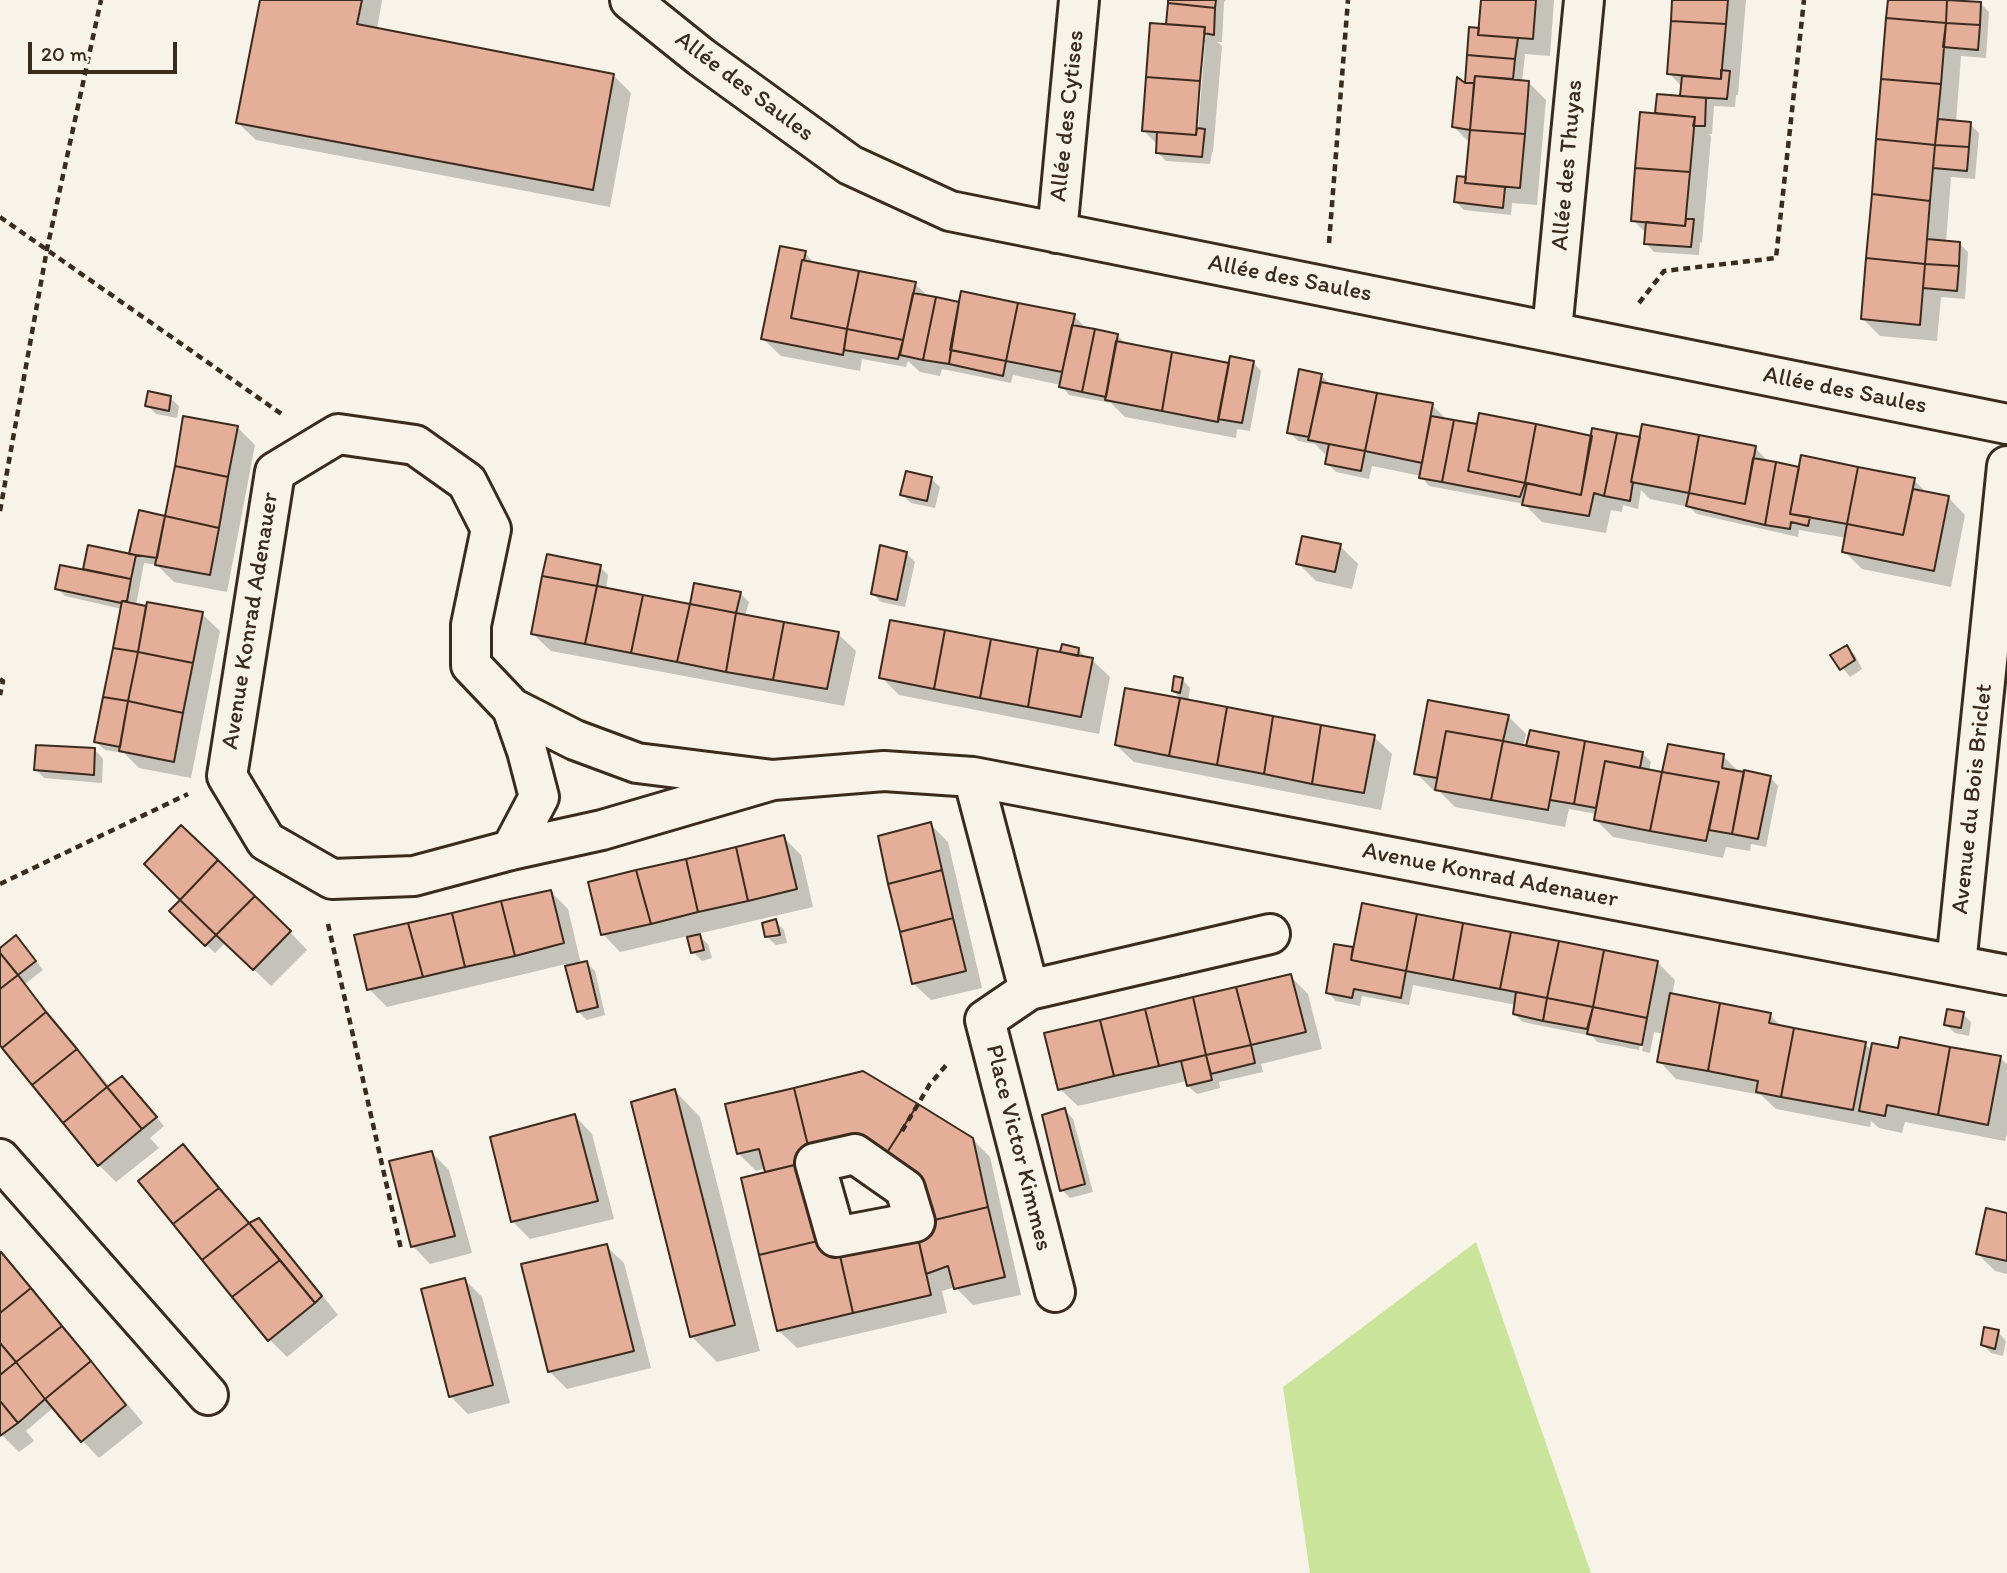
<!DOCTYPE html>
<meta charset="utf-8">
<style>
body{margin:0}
#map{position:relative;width:2007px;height:1573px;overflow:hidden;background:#f7f3e8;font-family:Itim,sans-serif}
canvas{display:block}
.scale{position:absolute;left:28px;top:42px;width:149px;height:32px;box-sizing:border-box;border:4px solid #3b2a1e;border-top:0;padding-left:9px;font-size:21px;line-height:24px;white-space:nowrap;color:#3b2a1e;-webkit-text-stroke:5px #f7f3e8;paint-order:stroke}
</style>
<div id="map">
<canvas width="2007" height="1573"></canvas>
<div class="scale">20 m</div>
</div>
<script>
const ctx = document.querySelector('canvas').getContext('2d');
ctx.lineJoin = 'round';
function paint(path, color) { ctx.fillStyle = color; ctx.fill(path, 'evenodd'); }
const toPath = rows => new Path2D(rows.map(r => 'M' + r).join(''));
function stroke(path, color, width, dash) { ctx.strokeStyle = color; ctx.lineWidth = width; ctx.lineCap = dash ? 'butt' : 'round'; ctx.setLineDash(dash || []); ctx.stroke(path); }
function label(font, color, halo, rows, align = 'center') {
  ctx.font = font + ' Itim,sans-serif'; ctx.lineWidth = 7; ctx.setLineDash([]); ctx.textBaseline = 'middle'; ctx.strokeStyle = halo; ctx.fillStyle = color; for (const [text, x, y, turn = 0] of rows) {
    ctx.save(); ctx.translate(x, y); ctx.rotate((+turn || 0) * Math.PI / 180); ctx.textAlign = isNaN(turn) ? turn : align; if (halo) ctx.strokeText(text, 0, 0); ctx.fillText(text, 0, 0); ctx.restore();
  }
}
paint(toPath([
 [1476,1242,1591,1573,1310,1573,1283,1387]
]), '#cae59b');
paint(toPath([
 [262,0,382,0,377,30,613,75,631,93,610,207,256,140,238,123],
 [1170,0,1226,0,1224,2,1222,42,1217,42,1222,46,1213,152,1212,152,1210,164,1166,161,1157,152,1158,145,1144,131,1167,26],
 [1202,43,1205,43,1197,144,1194,144],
 [1482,0,1554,0,1550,56,1525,54,1522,82,1528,82,1546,100,1537,205,1512,203,1511,215,1464,210,1456,202,1467,179,1470,143,1454,127,1467,86,1471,29,1480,30],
 [1674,0,1746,0,1738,95,1736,95,1735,107,1714,106,1712,134,1709,134,1711,137,1702,243,1700,242,1699,255,1654,252,1646,243,1647,234,1633,220,1660,116,1657,113,1681,98,1682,87,1669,73],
 [1890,0,1966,0,1966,2,1981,4,1989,12,1986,58,1961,56,1956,123,1970,124,1979,133,1975,179,1951,177,1946,243,1960,244,1968,252,1965,299,1941,297,1937,341,1880,336,1862,318],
 [805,253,815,264,915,284,929,297,960,304,1074,316,1088,330,1117,335,1126,344,1230,365,1253,362,1261,371,1250,431,1237,429,1236,438,1125,417,1111,403,1069,395,1061,385,1013,375,1011,383,942,369,940,376,920,372,908,361,906,367,862,359,860,371,781,356,763,339],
 [1322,376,1330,384,1432,405,1448,421,1476,426,1591,437,1639,439,1755,448,1770,463,1798,468,1914,480,1928,494,1948,497,1965,515,1951,587,1862,569,1844,551,1847,538,1799,530,1798,537,1697,514,1689,507,1650,499,1641,490,1638,509,1623,505,1622,512,1611,510,1606,533,1542,522,1524,504,1429,486,1421,476,1372,466,1369,479,1336,472,1327,463,1328,457,1315,444,1298,441,1289,432],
 [170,398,179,406,177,418,156,414,147,405],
 [238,428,255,445,227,592,174,582,157,565,144,563,136,605,202,614,220,631,191,778,139,768,124,753,105,750,96,742,122,609,65,596,57,588,84,571,90,547,131,556,166,518],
 [931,479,940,487,935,508,911,503,902,495],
 [1340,546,1358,564,1352,589,1316,581,1298,563],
 [906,553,915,562,905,607,881,602,873,594],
 [600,567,608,575,606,590,695,607,740,593,749,602,745,616,838,634,856,651,844,706,551,651,533,634],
 [1846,647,1855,655,1862,669,1850,677,1833,656],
 [1078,649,1088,659,1092,660,1110,677,1099,734,899,695,881,677,1061,654],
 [1182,679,1190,688,1188,701,1374,737,1392,754,1381,810,1134,762,1116,745,1183,701,1173,691],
 [1429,702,1508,716,1526,734,1523,747,1642,753,1651,762,1649,771,1663,774,1723,756,1740,773,1770,777,1778,786,1766,847,1751,844,1750,851,1726,847,1723,858,1613,837,1596,820,1597,814,1569,809,1565,827,1455,807,1440,792,1434,791,1416,773],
 [95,750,103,759,102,783,44,778,36,770],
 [930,824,948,842,982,988,931,1000,913,983],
 [783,837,801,855,813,907,697,934,708,944,712,958,702,961,693,952,688,936,620,952,603,934],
 [550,891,568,909,581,964,587,963,595,971,605,1015,587,1020,578,1011,566,964,387,1007,369,989],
 [179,920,290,932,307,950,271,986,226,942,215,953],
 [775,921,784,930,787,943,776,945,767,937],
 [24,946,43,970,25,984,110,1087,131,1087,164,1126,150,1138,159,1148,116,1182,99,1165,0,1043,0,950],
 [1352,949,1355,951,1657,962,1675,980,1672,995,1770,1015,1783,1028,1865,1044,1873,1051,1899,1050,2000,1058,2007,1064,2007,1133,2005,1141,1905,1122,1902,1133,1879,1128,1871,1121,1870,1127,1776,1109,1761,1095,1676,1079,1659,1061,1664,1034,1654,1032,1650,1053,1642,1051,1646,1030,1643,1030,1639,1050,1597,1042,1592,1036,1523,1022,1514,1014,1516,1005,1413,985,1409,1005,1362,996,1360,1006,1336,1001,1328,993],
 [1290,976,1308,994,1322,1049,1261,1064,1263,1072,1219,1082,1220,1088,1197,1094,1188,1086,1187,1081,1078,1106,1060,1089],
 [1963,1014,1971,1022,1969,1036,1955,1033,1946,1025],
 [675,1091,700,1117,760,1351,717,1362,691,1336],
 [727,1105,972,1139,990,1157,1021,1295,973,1305,955,1287,942,1291,947,1313,797,1348,779,1331,766,1168,756,1171,738,1153],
 [870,1160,925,1229,841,1248,822,1172],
 [1065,1110,1073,1119,1093,1192,1070,1198,1062,1190],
 [575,1116,592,1134,614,1219,530,1239,512,1221],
 [183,1146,201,1164,250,1224,258,1220,276,1238,338,1315,287,1357,270,1340,140,1181],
 [432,1153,449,1170,472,1253,430,1264,413,1246],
 [2007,1215,2007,1274,1995,1271,1978,1254],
 [606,1246,624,1263,651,1368,567,1389,549,1371],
 [0,1249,143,1423,99,1458,82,1440,54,1407,26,1431,34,1441,19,1452,0,1433],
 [465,1280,482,1297,510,1403,468,1414,450,1396],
 [1998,1332,2006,1341,2003,1356,1991,1353,1983,1345]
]), '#0003');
const building = toPath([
 [260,0,362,0,357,24,614,74,593,190,236,123,260,0],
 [1168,0,1216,0,1215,8,1168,3,1168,0],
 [1481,0,1536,0,1533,39,1478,35,1481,0],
 [1672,0,1728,0,1726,24,1671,21,1672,0],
 [1888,0,1947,0,1946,23,1886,18,1888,0],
 [1947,0,1981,2,1980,25,1946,23,1947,0],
 [1168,3,1215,8,1214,35,1204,33,1205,27,1166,24,1168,3],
 [1886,18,1946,23,1941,84,1881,79,1886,18],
 [1671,21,1726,24,1721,79,1667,74,1671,21],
 [1150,23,1205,27,1200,81,1146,77,1150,23],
 [1946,23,1980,25,1978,50,1943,47,1946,23],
 [1469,27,1479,28,1478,35,1518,38,1515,59,1467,55,1469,27],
 [1467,55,1515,59,1513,79,1475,76,1474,83,1465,83,1467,55],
 [1721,70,1730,71,1727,99,1680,96,1682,76,1721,79,1721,70],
 [1475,76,1529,81,1525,134,1470,130,1475,76],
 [1146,77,1200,81,1196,135,1142,131,1146,77],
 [1457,77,1465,83,1474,83,1470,130,1452,127,1457,77],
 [1881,79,1941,84,1935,145,1876,139,1881,79],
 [1657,94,1706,98,1705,126,1693,126,1695,117,1655,113,1657,94],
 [1640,112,1695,117,1690,172,1635,168,1640,112],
 [1938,119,1971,122,1969,147,1935,145,1938,119],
 [1197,128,1205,129,1202,157,1156,153,1157,132,1196,135,1197,128],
 [1470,130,1525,134,1520,188,1465,183,1470,130],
 [1876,139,1935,145,1930,201,1872,194,1876,139],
 [1935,145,1969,147,1967,171,1933,168,1935,145],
 [1635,168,1690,172,1685,226,1631,221,1635,168],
 [1457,176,1466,177,1465,183,1505,187,1503,208,1454,202,1457,176],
 [1872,194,1930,201,1925,264,1866,258,1872,194],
 [1686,219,1694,219,1691,247,1644,244,1646,222,1685,226,1686,219],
 [1927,239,1960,242,1959,266,1925,264,1927,239],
 [780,246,806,251,804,260,802,260,791,318,847,329,843,355,761,339,780,246],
 [1866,258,1925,264,1920,325,1861,319,1866,258],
 [802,260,859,271,847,329,791,318,802,260],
 [1925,264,1959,266,1957,291,1923,288,1925,264],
 [859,271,916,282,903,340,847,329,859,271],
 [961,291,1018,303,1006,361,950,350,961,291],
 [913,293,936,297,923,360,900,355,913,293],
 [936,297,959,302,949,364,923,360,936,297],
 [1018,303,1075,314,1062,372,1006,361,1018,303],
 [1072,325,1095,329,1082,392,1059,387,1072,325],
 [847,329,903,340,898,359,844,350,847,329],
 [1095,329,1118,334,1106,397,1082,392,1095,329],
 [1116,341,1172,352,1162,411,1105,400,1116,341],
 [951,350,1006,361,1003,376,949,364,951,350],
 [1172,352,1229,363,1218,422,1162,411,1172,352],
 [1230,356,1254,361,1242,423,1218,419,1230,356],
 [1299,369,1322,374,1309,437,1287,433,1299,369],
 [1321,382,1377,393,1365,451,1308,440,1321,382],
 [148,391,171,396,169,411,145,406,148,391],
 [1377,393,1433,403,1422,463,1365,451,1377,393],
 [1479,413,1536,424,1525,483,1468,471,1479,413],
 [183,416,238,426,228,477,175,466,183,416],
 [1431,416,1454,420,1442,482,1419,478,1431,416],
 [1454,420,1477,424,1468,471,1525,483,1520,497,1442,482,1454,420],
 [1536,424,1592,436,1581,495,1525,483,1536,424],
 [1642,424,1699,435,1689,493,1631,482,1642,424],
 [1592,428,1617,433,1604,496,1594,493,1589,516,1522,505,1527,483,1581,495,1592,428],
 [1617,433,1640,437,1631,482,1633,482,1630,501,1604,496,1617,433],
 [1699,435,1756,446,1745,504,1689,493,1699,435],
 [1329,444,1365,451,1361,471,1325,464,1329,444],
 [1801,455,1858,467,1847,524,1790,514,1801,455],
 [1753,458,1776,462,1765,525,1686,506,1689,493,1745,504,1753,458],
 [1776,462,1799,467,1790,514,1810,517,1808,526,1791,522,1790,529,1765,525,1776,462],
 [175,466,228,477,219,528,165,516,175,466],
 [1858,467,1915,478,1903,535,1847,524,1858,467],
 [906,471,932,477,927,501,900,495,906,471],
 [1913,489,1949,496,1934,571,1842,552,1847,524,1903,535,1913,489],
 [139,510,165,516,157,558,129,554,139,510],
 [165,516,219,528,210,575,155,565,165,516],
 [1302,536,1341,544,1335,572,1296,564,1302,536],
 [88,545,136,555,131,579,83,569,88,545],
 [880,545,907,552,897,600,871,594,880,545],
 [547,554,601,565,597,586,542,576,547,554],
 [60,565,131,579,127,601,122,601,121,603,55,589,60,565],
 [542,576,597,586,585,644,531,634,542,576],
 [694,583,741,592,736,613,690,604,694,583],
 [597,586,643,595,631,653,585,644,597,586],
 [643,595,690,604,677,662,631,653,643,595],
 [122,601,146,606,138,652,113,648,122,601],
 [147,602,203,612,193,663,138,652,147,602],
 [690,604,736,613,726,672,677,662,690,604],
 [736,613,784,622,773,680,726,672,736,613],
 [890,620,945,630,934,689,879,678,890,620],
 [784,622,839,632,827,689,773,680,784,622],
 [945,630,991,639,980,698,934,689,945,630],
 [991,639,1038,648,1028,707,980,698,991,639],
 [1062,644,1079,648,1078,656,1060,652,1062,644],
 [1847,645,1855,660,1840,670,1830,655,1847,645],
 [113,648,138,652,128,701,103,697,113,648],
 [1038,648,1093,658,1081,717,1028,707,1038,648],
 [138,652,193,663,183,713,128,701,138,652],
 [1174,676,1183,678,1180,693,1172,691,1174,676],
 [1125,688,1180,698,1169,756,1115,745,1125,688],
 [103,697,128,701,120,747,94,742,103,697],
 [1180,698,1227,707,1217,765,1169,756,1180,698],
 [1428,700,1509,715,1503,741,1446,731,1437,778,1414,774,1428,700],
 [128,701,183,713,174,762,119,751,128,701],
 [1227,707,1273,716,1264,774,1217,765,1227,707],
 [1273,716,1321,725,1312,784,1264,774,1273,716],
 [1321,725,1375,735,1364,793,1312,784,1321,725],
 [1530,730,1585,741,1574,804,1550,800,1559,752,1526,746,1530,730],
 [1446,731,1503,741,1491,800,1435,790,1446,731],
 [1503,741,1559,752,1548,810,1491,800,1503,741],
 [1585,741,1643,752,1640,768,1605,761,1596,808,1574,804,1585,741],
 [1668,744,1724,754,1722,768,1744,772,1732,834,1709,830,1719,782,1662,772,1668,744],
 [36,745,95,748,94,775,34,770,36,745],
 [1605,761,1662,772,1650,831,1594,820,1605,761],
 [1744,770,1771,776,1758,839,1732,834,1744,770],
 [1662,772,1719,782,1706,841,1650,831,1662,772],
 [931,822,942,870,888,884,878,836,931,822],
 [181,825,218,860,180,900,144,864,181,825],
 [784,835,797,889,748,901,736,847,784,835],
 [736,847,748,901,698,912,686,859,736,847],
 [686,859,698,912,651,924,636,870,686,859],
 [218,860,255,896,216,935,180,900,218,860],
 [636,870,651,924,601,935,588,882,636,870],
 [942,870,953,918,900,932,888,884,942,870],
 [551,890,564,943,515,956,501,901,551,890],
 [255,896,291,931,253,970,216,935,255,896],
 [180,900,216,935,205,946,169,911,180,900],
 [501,901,515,956,465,967,452,913,501,901],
 [1362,903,1417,914,1406,971,1351,960,1362,903],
 [452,913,465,967,423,977,408,923,452,913],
 [1417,914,1463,923,1453,980,1406,971,1417,914],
 [953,918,966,971,912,984,900,932,953,918],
 [776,919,780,935,765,937,762,923,776,919],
 [408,923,423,977,367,990,354,935,408,923],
 [1463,923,1511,932,1500,989,1453,980,1463,923],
 [1511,932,1559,941,1547,998,1500,989,1511,932],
 [700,934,704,950,691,953,687,937,700,934],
 [16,935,36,961,18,975,0,953,0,948,16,935],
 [1559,941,1604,950,1593,1007,1547,998,1559,941],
 [1334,944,1353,947,1351,960,1406,971,1401,998,1354,989,1352,998,1326,993,1334,944],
 [1604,950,1658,961,1647,1018,1593,1007,1604,950],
 [0,953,18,975,0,989,0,953],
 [587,961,598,1007,577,1012,565,966,587,961],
 [1291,974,1306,1032,1251,1045,1236,987,1291,974],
 [18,975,46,1012,2,1048,0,1045,0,989,18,975],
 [1236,987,1251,1045,1206,1055,1193,997,1236,987],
 [1516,992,1547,998,1543,1021,1513,1014,1516,992],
 [1670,993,1720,1003,1708,1071,1657,1062,1670,993],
 [1193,997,1206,1055,1159,1066,1145,1009,1193,997],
 [1547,998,1593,1007,1587,1029,1543,1021,1547,998],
 [1720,1003,1771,1013,1769,1023,1794,1028,1781,1097,1756,1092,1758,1081,1708,1071,1720,1003],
 [1593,1007,1647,1018,1642,1045,1587,1034,1593,1007],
 [1145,1009,1159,1066,1114,1076,1100,1020,1145,1009],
 [1947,1009,1964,1012,1961,1028,1944,1025,1947,1009],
 [46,1012,77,1049,32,1085,2,1048,46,1012],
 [1100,1020,1114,1076,1058,1090,1044,1033,1100,1020],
 [1794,1028,1866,1042,1853,1110,1781,1097,1794,1028],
 [1900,1037,1950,1047,1938,1115,1887,1105,1885,1116,1859,1111,1872,1043,1898,1048,1900,1037],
 [1251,1045,1255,1063,1211,1074,1206,1055,1251,1045],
 [1950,1047,2001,1056,1988,1125,1938,1115,1950,1047],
 [77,1049,107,1087,63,1123,32,1085,77,1049],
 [1206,1055,1212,1080,1187,1086,1181,1061,1206,1055],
 [863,1071,918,1104,881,1162,810,1154,794,1088,863,1071],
 [122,1076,157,1117,142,1129,107,1087,122,1076],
 [107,1087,142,1129,98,1166,63,1123,107,1087],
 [794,1088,810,1154,807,1162,765,1172,759,1149,737,1154,725,1104,794,1088],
 [675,1089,735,1325,690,1337,631,1102,675,1089],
 [918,1104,973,1138,988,1207,922,1223,881,1162,918,1104],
 [1065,1108,1085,1184,1060,1191,1042,1115,1065,1108],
 [575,1114,598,1201,511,1222,490,1137,575,1114],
 [183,1144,219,1188,173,1224,138,1181,183,1144],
 [432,1151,455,1236,411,1247,389,1161,432,1151],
 [807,1162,826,1239,759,1255,741,1178,807,1162],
 [219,1188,249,1223,202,1260,173,1224,219,1188],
 [988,1207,1005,1277,954,1289,948,1266,926,1274,916,1229,922,1223,988,1207],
 [1986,1208,2007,1213,2007,1261,1976,1254,1986,1208],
 [259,1218,322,1296,315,1303,249,1223,259,1218],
 [249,1223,280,1260,232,1297,202,1260,249,1223],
 [916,1229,931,1295,853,1313,838,1247,916,1229],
 [826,1239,838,1247,853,1313,777,1331,759,1255,826,1239],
 [607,1244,634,1351,548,1372,521,1264,607,1244],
 [1,1252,31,1288,0,1313,0,1253,1,1252],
 [280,1260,315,1303,268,1341,232,1297,280,1260],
 [465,1278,493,1385,449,1397,421,1289,465,1278],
 [31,1288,62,1326,16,1362,0,1343,0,1313,31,1288],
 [62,1326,91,1361,45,1399,16,1362,62,1326],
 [1984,1327,1999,1330,1995,1349,1981,1345,1984,1327],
 [0,1343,16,1362,0,1375,0,1343],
 [91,1361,126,1405,81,1442,45,1399,91,1361],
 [16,1362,45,1399,18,1423,0,1401,0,1375,16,1362],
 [0,1401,18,1423,0,1436,0,1401]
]);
paint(building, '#e4ae98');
stroke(building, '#3b2a1e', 2);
const minor = toPath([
 [630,0,701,57,850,165,950,211,2007,424],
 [1057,233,1079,0],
 [1552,331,1584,0],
 [973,777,1029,990],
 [773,780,637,763,575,740,512,708,471,665,471,625,491,529,467,482,415,445,338,434,275,472,227,776,266,841,332,879,414,876,511,850,602,830,773,780,884,771,973,777,2007,975],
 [511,850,539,797,527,751,512,708],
 [1956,965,2007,466],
 [855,1154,905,1189,915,1222,836,1237,815,1163,855,1154],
 [0,1159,208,1395],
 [1055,1292,985,1020,1029,990,1270,934]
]);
stroke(minor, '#3b2a1e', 44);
stroke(toPath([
 [0,217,283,415],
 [1329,243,1348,0],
 [1639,303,1664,271,1776,258,1804,0],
 [0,511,47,249,101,0],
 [0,679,3,681,0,695],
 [0,884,188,794],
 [328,924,401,1249],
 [902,1131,930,1084,948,1063]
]), '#3b2a1e', 4.5, [7, 5]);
stroke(minor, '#f7f3e8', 38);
label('24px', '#3b2a1e', '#f7f3e8', [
 ["Allée des Saules",744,87,37],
 ["Allée des Cytises",1068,116,-84],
 ["Allée des Thuyas",1568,165,-85],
 ["Allée des Saules",1290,279,11],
 ["Allée des Saules",1845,391,11],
 ["Avenue Konrad Adenauer",251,621,-81],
 ["Avenue du Bois Briclet",1973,799,-84],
 ["Avenue Konrad Adenauer",1490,876,11],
 ["Place Victor Kimmes",1018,1148,76]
]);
</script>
